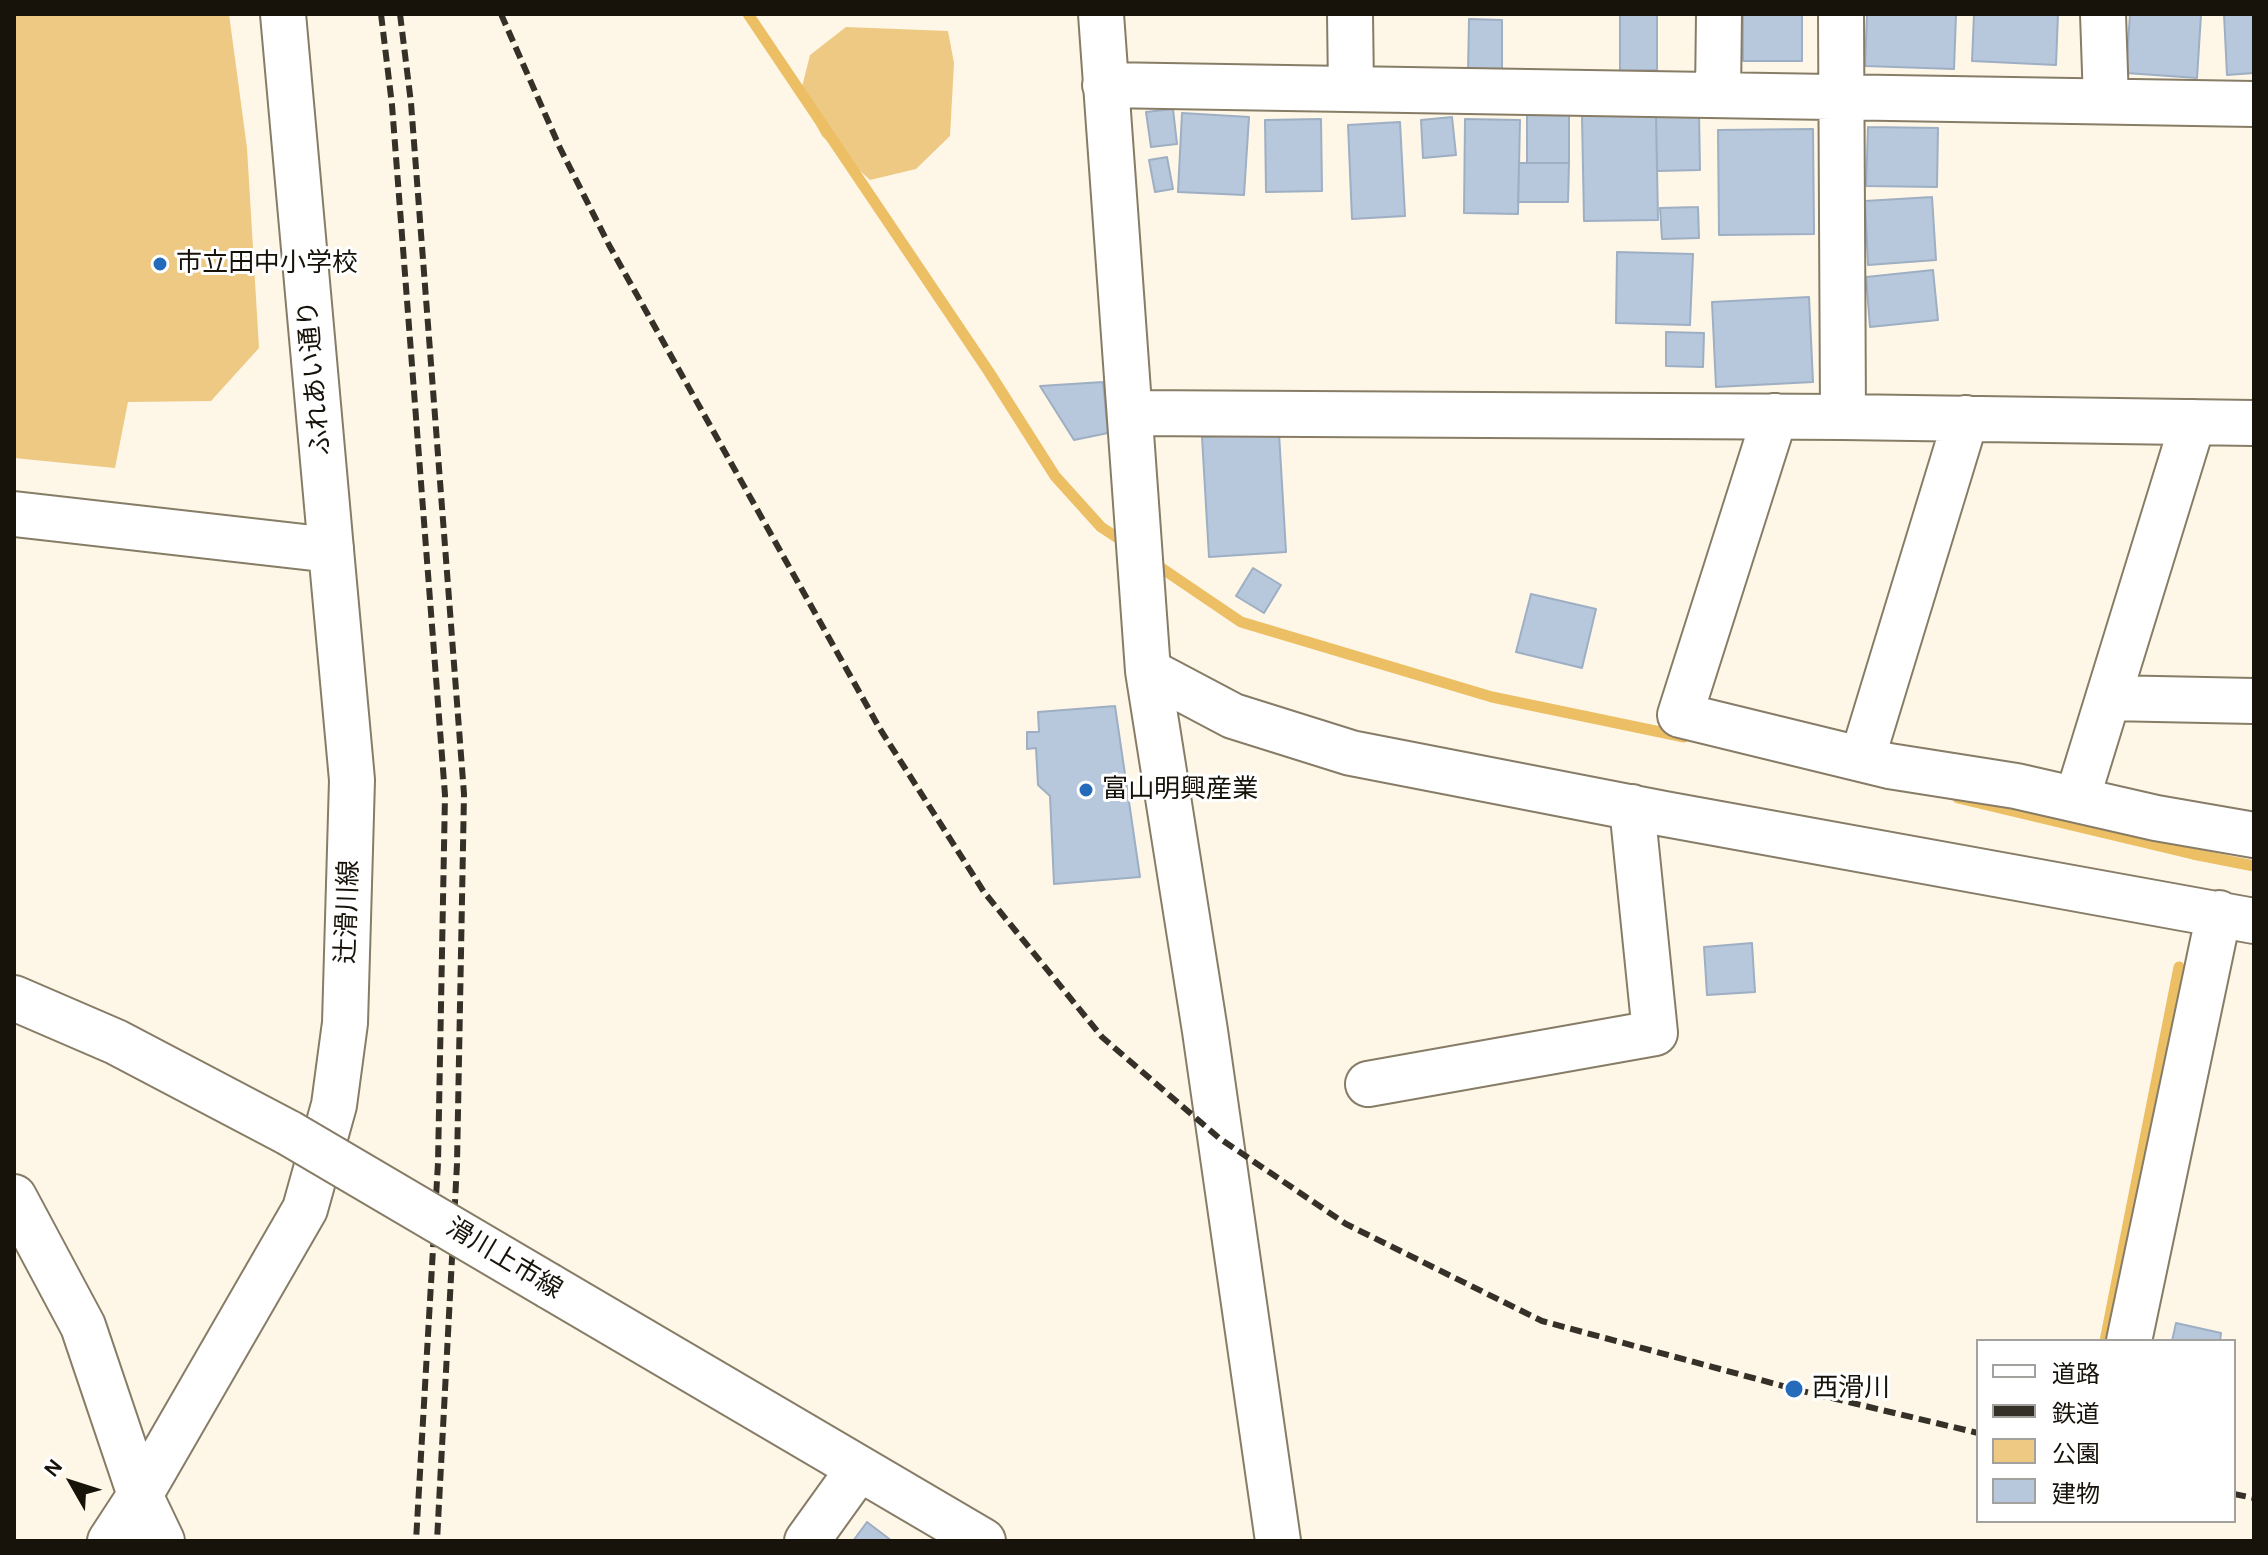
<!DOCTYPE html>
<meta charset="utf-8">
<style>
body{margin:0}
#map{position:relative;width:2268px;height:1555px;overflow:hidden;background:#fef7e8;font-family:Karla,"Noto Sans JP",sans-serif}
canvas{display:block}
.frame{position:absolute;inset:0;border:16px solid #17130b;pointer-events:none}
.legend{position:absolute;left:1976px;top:1339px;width:260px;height:184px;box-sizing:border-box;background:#fff;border:2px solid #a2a19d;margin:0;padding:10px 14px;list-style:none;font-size:24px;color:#17130b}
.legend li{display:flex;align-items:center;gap:16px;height:40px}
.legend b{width:40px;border:2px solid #a2a19d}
.north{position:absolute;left:32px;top:1443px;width:80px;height:80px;-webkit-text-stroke:6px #fff;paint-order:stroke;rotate:309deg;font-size:22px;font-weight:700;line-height:32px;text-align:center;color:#17130b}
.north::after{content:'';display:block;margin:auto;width:28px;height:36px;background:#17130b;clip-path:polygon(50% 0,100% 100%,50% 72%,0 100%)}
</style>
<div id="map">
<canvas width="2268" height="1555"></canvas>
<div class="frame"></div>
<ul class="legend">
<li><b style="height:10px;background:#fff"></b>道路</li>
<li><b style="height:10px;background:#353128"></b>鉄道</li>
<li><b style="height:22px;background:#edc983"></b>公園</li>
<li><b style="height:22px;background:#b7c7dc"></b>建物</li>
</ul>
<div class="north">N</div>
</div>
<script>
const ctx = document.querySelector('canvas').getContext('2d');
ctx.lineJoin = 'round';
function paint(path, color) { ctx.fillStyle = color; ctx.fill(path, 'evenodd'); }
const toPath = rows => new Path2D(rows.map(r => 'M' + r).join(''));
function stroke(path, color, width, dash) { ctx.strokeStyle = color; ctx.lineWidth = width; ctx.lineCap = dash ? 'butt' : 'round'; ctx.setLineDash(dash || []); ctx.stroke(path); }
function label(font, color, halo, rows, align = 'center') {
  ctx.font = font + ' Karla,"Noto Sans JP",sans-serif'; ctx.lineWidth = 6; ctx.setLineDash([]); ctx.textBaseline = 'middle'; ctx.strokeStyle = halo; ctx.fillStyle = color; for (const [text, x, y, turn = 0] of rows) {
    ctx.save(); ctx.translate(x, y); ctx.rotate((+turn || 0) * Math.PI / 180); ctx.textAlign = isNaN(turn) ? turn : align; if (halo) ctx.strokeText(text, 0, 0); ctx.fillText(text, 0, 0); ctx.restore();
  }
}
paint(toPath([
 [14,14,229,14,247,148,259,348,211,401,128,402,115,468,14,458],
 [846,27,948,31,954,63,950,136,916,169,870,180,822,136,800,95,810,55]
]), '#edc983');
stroke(toPath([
 [748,14,989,372,1055,476,1101,527,1127,544],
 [1151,561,1241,622,1492,697,1684,737],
 [1958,798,2193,854,2254,866],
 [2105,1341,2179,967]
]), '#ecbf64', 11);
const building = toPath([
 [1620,14,1657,14,1657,70,1620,71,1620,14],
 [1743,14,1802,14,1802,61,1743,61,1743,14],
 [1867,14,1956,14,1954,69,1865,66,1867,14],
 [1974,14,2058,14,2056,65,1972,61,1974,14],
 [2130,14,2201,15,2197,78,2126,73,2130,14],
 [2224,14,2254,14,2254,73,2227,75,2224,14],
 [1469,19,1502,20,1502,73,1468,73,1469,19],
 [1173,109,1177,144,1151,147,1146,112,1173,109],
 [1182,113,1249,117,1244,195,1178,192,1182,113],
 [1699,113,1700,170,1657,171,1656,114,1699,113],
 [1527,114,1569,115,1569,163,1527,163,1527,114],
 [1656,114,1658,220,1584,221,1582,116,1656,114],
 [1452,117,1456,155,1423,158,1421,120,1452,117],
 [1321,119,1322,191,1266,192,1265,120,1321,119],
 [1465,119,1520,120,1518,214,1464,213,1465,119],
 [1400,122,1405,216,1352,219,1348,125,1400,122],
 [1868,127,1938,128,1937,187,1866,186,1868,127],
 [1813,129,1814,234,1719,235,1718,130,1813,129],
 [1167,157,1173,189,1155,192,1149,160,1167,157],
 [1519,163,1569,163,1568,202,1518,202,1519,163],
 [1932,197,1936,260,1868,265,1865,201,1932,197],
 [1698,207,1699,238,1662,239,1660,208,1698,207],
 [1617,252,1693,254,1690,325,1616,323,1617,252],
 [1933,270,1938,320,1870,327,1866,277,1933,270],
 [1809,297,1813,382,1716,387,1712,302,1809,297],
 [1666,332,1704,333,1703,367,1666,366,1666,332],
 [1103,382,1108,433,1074,440,1040,386,1103,382],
 [1279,433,1286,552,1209,557,1202,437,1279,433],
 [1253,568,1281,585,1264,613,1236,596,1253,568],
 [1531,594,1596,609,1582,668,1516,652,1531,594],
 [1115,706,1140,877,1054,884,1050,796,1038,785,1036,748,1027,749,1027,732,1039,732,1038,712,1115,706],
 [1752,943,1755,992,1707,995,1704,947,1752,943],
 [2176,1323,2221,1333,2220,1341,2172,1341,2176,1323],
 [867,1522,892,1541,853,1541,867,1522]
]);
paint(building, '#b7c7dc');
stroke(building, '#9eaec3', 2);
const minor = toPath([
 [283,14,331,550],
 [1101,14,1148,671,1205,1031,1278,1541],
 [1350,14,1351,89],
 [1841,14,1843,417],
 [2103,14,2106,101],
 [1105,85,2254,104],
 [1718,95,1719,14],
 [1130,413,1843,417,2254,423],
 [1775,416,1680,715,1889,766,2016,786,2156,818,2254,835],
 [1148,671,1233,716,1351,753,1665,814,2254,921],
 [2108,698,2254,701],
 [1862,759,1966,418],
 [2077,799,2193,422],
 [1368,1084,1655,1033,1632,807],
 [14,1197,83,1326,140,1495,110,1541],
 [2129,1341,2219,913],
 [807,1541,858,1470]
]);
const major = toPath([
 [14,514,331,550,352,780,345,1023,334,1105,305,1209,140,1495,162,1541],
 [14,998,116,1042,289,1133],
 [549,1286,983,1541]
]);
stroke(minor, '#877c66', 48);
stroke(major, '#877c66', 48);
stroke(minor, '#fff', 44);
stroke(major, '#fff', 44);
stroke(toPath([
 [381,14,392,105,445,795,438,1163,416,1541],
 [400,14,411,103,464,794,457,1164,437,1541],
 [501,14,560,148,609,245,880,729,984,892,1102,1037,1219,1138,1346,1224,1542,1321,1794,1389,1978,1433],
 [2234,1494,2254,1498]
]), '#353128', 6, [12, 6]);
const majorBridge = toPath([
 [289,1133,549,1286]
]);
stroke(majorBridge, '#877c66', 48, []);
stroke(majorBridge, '#fff', 44);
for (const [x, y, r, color] of [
 [160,264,8,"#246bbb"],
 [1086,790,8,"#246bbb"],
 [1794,1389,10,"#246bbb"]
]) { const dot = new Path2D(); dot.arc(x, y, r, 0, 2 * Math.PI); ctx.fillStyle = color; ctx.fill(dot); stroke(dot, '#fff', 3); }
label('26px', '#17130b', '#fff', [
 ["市立田中小学校",176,264],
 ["富山明興産業",1102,790],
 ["西滑川",1812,1389]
], 'left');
label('26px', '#17130b', '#fff', [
 ["ふれあい通り",315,378,-95],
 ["辻滑川線",348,912,-88],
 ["滑川上市線",504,1259,31]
]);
</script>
